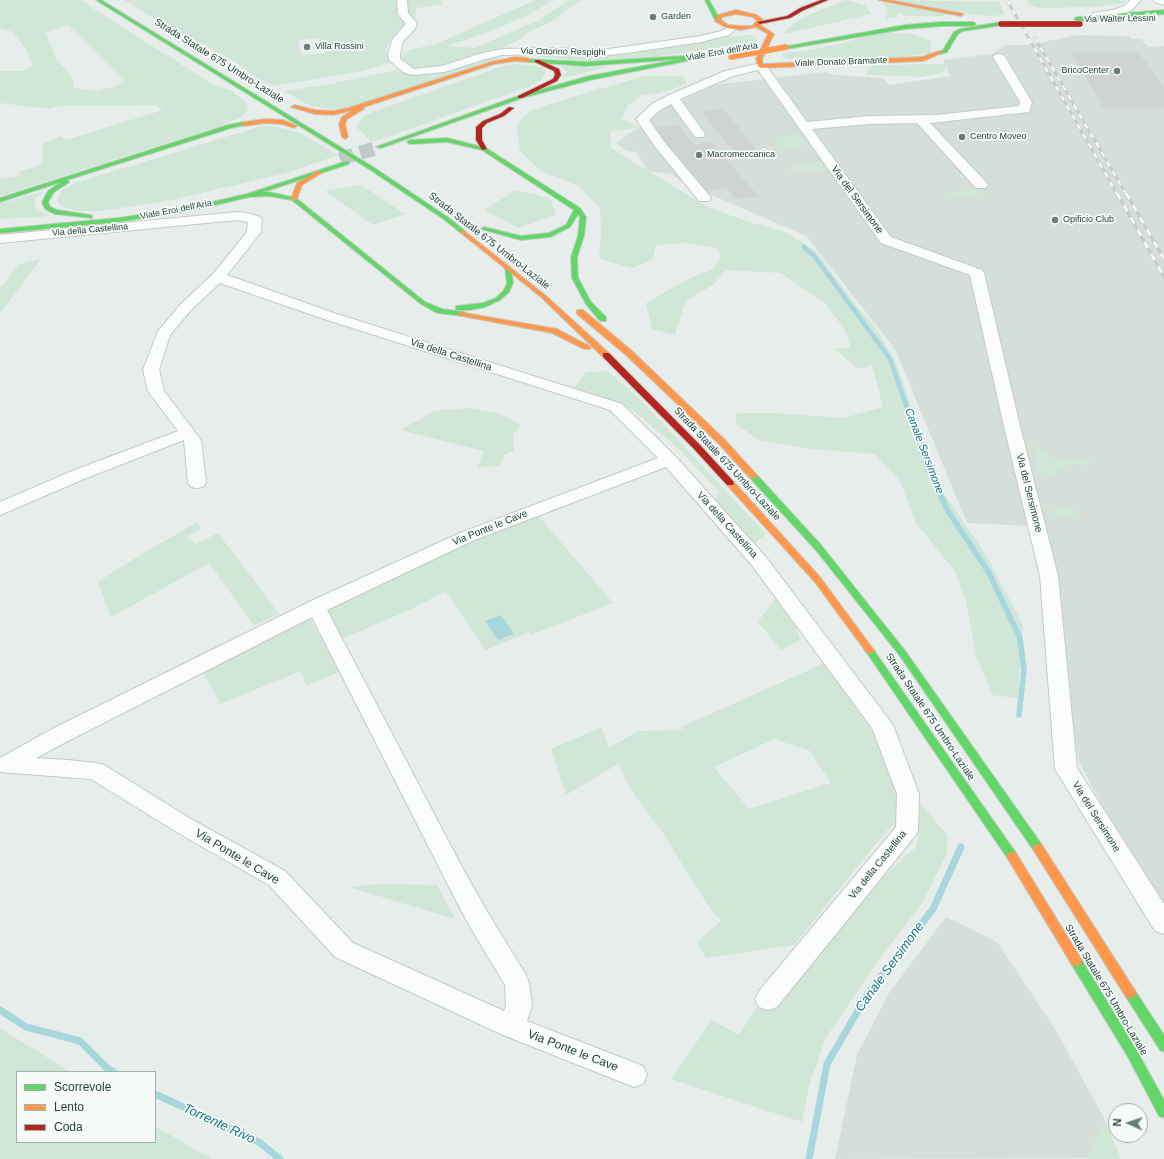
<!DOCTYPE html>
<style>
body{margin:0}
#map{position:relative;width:1164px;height:1159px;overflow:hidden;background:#e7edea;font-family:Helvetica,sans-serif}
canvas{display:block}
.legend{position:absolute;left:16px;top:1071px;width:140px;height:72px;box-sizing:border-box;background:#f6fbf9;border:1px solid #a2b1ac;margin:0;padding:5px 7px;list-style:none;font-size:12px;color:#234339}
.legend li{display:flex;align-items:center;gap:8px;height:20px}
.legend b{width:20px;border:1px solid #a2b1ac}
.north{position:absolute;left:1108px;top:1103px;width:40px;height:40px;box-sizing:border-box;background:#f6fbf9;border:1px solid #a2b1ac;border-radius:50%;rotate:273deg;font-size:11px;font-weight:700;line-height:16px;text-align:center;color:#234339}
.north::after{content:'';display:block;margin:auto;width:14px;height:18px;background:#687e77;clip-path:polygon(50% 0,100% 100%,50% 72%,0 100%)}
</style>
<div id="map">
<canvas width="1164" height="1159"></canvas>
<ul class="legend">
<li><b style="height:5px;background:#63d668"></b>Scorrevole</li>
<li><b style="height:5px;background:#ff974d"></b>Lento</li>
<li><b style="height:5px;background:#b3261e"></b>Coda</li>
</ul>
<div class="north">N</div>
</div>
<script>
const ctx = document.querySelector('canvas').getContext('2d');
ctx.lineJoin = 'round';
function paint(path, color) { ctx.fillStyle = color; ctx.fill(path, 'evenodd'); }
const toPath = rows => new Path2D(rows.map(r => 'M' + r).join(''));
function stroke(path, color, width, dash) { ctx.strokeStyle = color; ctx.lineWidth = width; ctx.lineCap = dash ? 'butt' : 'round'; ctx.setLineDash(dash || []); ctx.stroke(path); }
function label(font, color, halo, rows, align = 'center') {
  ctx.font = font + ' Helvetica,sans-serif'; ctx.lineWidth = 3.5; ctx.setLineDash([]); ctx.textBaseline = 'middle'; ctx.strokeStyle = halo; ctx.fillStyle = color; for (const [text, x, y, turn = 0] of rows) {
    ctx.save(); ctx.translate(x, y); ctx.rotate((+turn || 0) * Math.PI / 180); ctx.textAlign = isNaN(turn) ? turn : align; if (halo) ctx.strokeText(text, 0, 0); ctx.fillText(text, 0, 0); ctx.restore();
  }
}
paint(toPath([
 [1077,35,1129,36,1131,39,1141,39,1148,47,1164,46,1164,921,1079,762,1029,526,967,523,895,349,806,236,712,195,700,197,672,174,648,171,636,152,627,151,616,143,638,128,658,111,714,85,825,72,835,75,883,78,889,85,950,76,943,60,992,54,1005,45,1028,45],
 [946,917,997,942,1057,1032,1105,1120,1089,1158,835,1159,857,1055,889,993]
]), '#d5dfda');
paint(toPath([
 [0,0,80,0,215,86,232,91,248,104,247,112,241,117,220,126,0,196,0,179,19,176,20,171,36,167,43,162,42,144,61,136,66,140,163,110,156,105,61,106,49,109,0,103,0,71,22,71,33,66,27,51,13,32,0,28],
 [68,25,123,80,117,86,97,91,73,88,74,81,67,70,56,60,46,32],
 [124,0,440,0,443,4,417,8,413,30,402,26,392,38,385,50,391,63,358,72,272,86,251,74,234,61,148,15],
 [318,38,326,53,302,56,298,40],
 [536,0,553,0,529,15,491,31,448,46,474,48,537,21,569,0,581,0,554,20,527,33,522,39,488,53,492,55,504,57,354,106,332,109,310,106,284,91,330,84,397,70,407,74,437,74,440,72,416,70,401,62,404,52,438,43],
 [845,0,866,5,871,14,784,34,793,23,807,16],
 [890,0,999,2,1005,15,987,16,944,10],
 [1027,0,1124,0,1125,3,1092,7,1040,8,1030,5],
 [883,3,944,13,944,16,906,16,901,13,896,14,899,17,885,19,889,13],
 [890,33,912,34,930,40,931,53,898,58,785,59,782,53,806,51,843,43,874,34],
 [744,35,751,35,758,41,715,48,641,59,579,61,526,55,532,53,610,55],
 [518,64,543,67,546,72,541,80,528,87,373,142,356,127,365,115,506,65],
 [920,64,947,64,944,72,923,77,866,75,870,66],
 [561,66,586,67,608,67,562,78,567,72],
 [645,76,682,76,688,84,659,93,642,95,628,105,621,119,640,127,610,132,611,148,707,207,746,221,784,232,816,251,858,308,873,324,891,354,895,360,916,421,932,476,986,555,1023,625,1018,698,992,695,976,655,966,602,955,571,916,523,900,481,874,454,811,449,759,440,736,424,737,413,771,413,843,418,883,407,872,365,857,369,834,348,851,348,845,330,826,304,781,273,726,270,714,284,685,302,675,335,652,329,646,303,690,278,713,269,721,257,718,248,686,243,656,245,653,259,632,268,599,259,601,233,600,209,579,186,541,171,520,151,517,126,529,111,573,97],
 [262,126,276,127,298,132,338,155,286,173,167,201,100,211,76,211,60,206,57,200,62,190,75,183],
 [798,134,809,144,779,151,775,138],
 [823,162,830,170,789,171,793,164],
 [361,185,405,214,373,225,325,191],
 [981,187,983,194,952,197,947,194],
 [515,190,550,198,556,215,518,228,485,210],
 [44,191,36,198,34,205,41,212,50,216,0,219,0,204],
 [41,259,36,266,0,313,0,288,19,264],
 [608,371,644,403,766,534,751,547,714,505,719,492,680,450,647,422,629,408,571,392,586,372],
 [470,408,499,414,520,424,513,435,514,450,504,455,500,465,478,468,483,451,401,430,434,411],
 [1033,442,1055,459,1090,460,1091,465,1068,464,1049,477,1041,479],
 [1052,507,1075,509,1081,518,1054,517],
 [536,513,613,603,531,635,529,632,485,650,446,591,405,612,341,639,324,607,466,541],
 [196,523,202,528,187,536,196,544,218,533,279,614,254,625,209,563,111,617,98,582,145,552],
 [777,596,790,607,800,640,781,650,758,622],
 [310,618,339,672,306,686,301,671,220,704,202,669],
 [827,662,876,737,900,795,896,823,888,829,794,945,706,958,697,942,721,921,707,904,663,833,635,796,618,764,566,795,551,749,602,727,608,748,639,731,689,730,679,728],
 [774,739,810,751,831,783,749,809,714,767],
 [919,802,948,836,946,855,923,902,880,958,825,1039,810,1083,802,1122,671,1079,712,1020,739,1035,756,1008,775,1007,886,874,916,847,919,829],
 [379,884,437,885,455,919,349,887],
 [0,1028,70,1072,17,1072,17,1142,155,1142,155,1126,211,1159,0,1159],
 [1105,1120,1121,1159,1087,1159,1089,1158]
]), '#d0e6d6');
paint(toPath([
 [501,615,514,634,498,640,485,621]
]), '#a7d6dd');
stroke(toPath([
 [804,247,815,257,890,359,919,442]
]), '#a7d6dd', 4.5);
stroke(toPath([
 [919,441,927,467,948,511,989,573,1020,638,1024,670,1019,715]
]), '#a7d6dd', 5.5);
stroke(toPath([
 [0,1010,26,1027,80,1041,107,1068,114,1072],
 [155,1094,259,1142,280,1159],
 [809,1159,827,1064,867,995,933,909,961,847]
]), '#a7d6dd', 7);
const building = toPath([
 [1071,53,1139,53,1164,89,1164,108,1104,108,1071,53],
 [723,109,756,149,733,151,702,112,723,109],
 [678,125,694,145,710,142,758,196,736,199,726,187,707,190,666,142,656,128,678,125]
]);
paint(building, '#ced4d1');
stroke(building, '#d0d6d3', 1);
stroke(toPath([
 [340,159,379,147]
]), '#c0cbc7', 14, [14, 7]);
const street = toPath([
 [397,0,407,0,408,13,417,23,415,29,403,41,400,54,400,59,414,69,442,66,479,54,502,49,548,48,601,50,701,36,721,31,732,25,737,28,729,35,701,42,627,53,601,56,548,54,502,55,486,59,444,72,413,75,403,72,389,60,388,54,392,40,406,24,398,14,397,0],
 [1131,0,1141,0,1132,10,1119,15,1094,19,1089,16,1094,13,1113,10,1124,6,1131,0],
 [1154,0,1164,0,1164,5,1155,2,1154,0],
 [999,54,1003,55,1005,57,1032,102,1029,112,930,123,986,182,988,185,986,188,976,188,917,123,869,124,812,129,891,237,982,270,984,273,1019,422,1058,576,1077,768,1164,904,1164,934,1155,931,1055,769,1040,576,1003,422,970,275,881,243,758,70,733,76,680,99,705,134,703,137,695,137,671,104,660,110,649,120,665,143,709,195,711,198,709,201,699,201,657,149,636,119,652,104,669,95,725,71,761,63,765,64,807,122,869,116,937,115,1019,106,1020,102,993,57,995,55,999,54],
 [237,212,247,213,260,217,262,220,261,232,227,275,334,313,622,404,675,456,765,556,893,725,919,794,918,830,915,836,777,1007,768,1010,759,1007,755,999,759,991,896,827,897,794,872,728,751,564,666,467,472,541,327,610,463,869,488,913,526,975,529,983,532,1005,527,1021,643,1066,647,1075,643,1084,634,1087,503,1035,335,957,269,885,175,831,91,779,0,772,0,758,52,729,309,602,460,533,658,458,610,410,324,319,220,283,191,310,170,335,159,370,164,391,201,440,206,483,203,487,197,488,191,487,188,483,184,440,84,479,0,515,0,502,72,471,178,431,148,391,143,370,158,331,181,304,213,274,247,232,248,222,237,220,0,243,0,235,237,212],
 [312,617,447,883,470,927,505,985,506,1005,504,1011,353,943,285,871,191,819,104,765,96,763,68,760,36,758,68,741,312,617]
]);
const fast = toPath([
 [96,0,101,0,373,167,449,218,466,232,461,233,445,220,369,169,96,0],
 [705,0,709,0,721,21,720,22,716,22,705,0],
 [1164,10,1164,14,1077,21,1074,19,1077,17,1164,10],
 [941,22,973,22,976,24,973,26,941,26,905,29,786,49,783,47,905,25,941,22],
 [1001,22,1003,23,1003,25,963,31,958,34,947,52,941,54,938,52,943,50,954,32,960,29,1001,22],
 [730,49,732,50,732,52,590,80,522,98,381,148,376,147,518,96,589,76,681,59,586,66,528,62,525,60,526,59,586,62,699,55,730,49],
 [244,122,246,123,246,125,231,128,67,180,69,182,68,183,54,192,48,202,50,207,57,210,90,215,92,216,92,218,55,214,45,209,42,202,48,191,61,182,0,202,0,198,228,125,244,122],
 [447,138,486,148,580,208,586,217,584,236,577,257,578,278,591,302,606,317,606,321,600,321,586,304,572,278,571,257,578,236,580,217,578,214,570,227,550,237,521,240,481,229,484,227,521,236,549,233,566,225,574,210,482,150,447,142,410,144,407,142,410,140,447,138],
 [347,161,349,162,349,164,263,192,269,192,296,198,425,302,442,309,465,312,465,316,437,313,421,304,292,200,269,196,249,197,190,211,118,222,0,233,0,229,118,218,190,207,247,194,347,161],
 [508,266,511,268,513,283,509,292,500,300,485,307,470,310,456,310,456,306,483,303,496,298,504,290,507,283,505,268,508,266],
 [753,473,756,474,821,545,906,652,1042,845,1043,848,1042,851,1038,852,1034,851,900,656,815,549,750,478,749,476,753,473],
 [870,648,873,649,1016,853,1017,856,1016,859,1012,860,1008,859,867,653,865,651,867,649,870,648],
 [1076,956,1080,957,1136,1049,1164,1100,1164,1118,1159,1116,1128,1057,1072,965,1070,961,1072,957,1076,956],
 [1130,988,1134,989,1164,1035,1164,1052,1160,1050,1126,997,1124,993,1126,989,1130,988]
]);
const slow = toPath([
 [878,0,889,0,964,14,961,16,878,0],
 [736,10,757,15,763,20,760,25,774,34,762,59,763,64,922,57,939,51,944,52,923,61,761,68,758,66,756,59,768,34,756,27,741,30,727,28,715,21,718,15,736,10],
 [736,14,753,17,757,21,752,26,741,26,728,25,721,20,722,17,736,14],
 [515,57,528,58,531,60,528,62,515,61,494,64,364,107,364,109,347,119,345,124,348,137,345,139,342,137,339,124,342,117,353,110,333,115,315,114,291,107,294,105,315,110,333,111,348,108,491,62,515,57],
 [265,119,283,120,297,126,294,128,282,124,265,123,244,126,241,124,244,122,265,119],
 [318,171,323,172,302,185,297,199,292,200,291,199,297,183,318,171],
 [463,230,545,295,609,353,609,357,603,357,541,297,461,233,461,231,463,230],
 [577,310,583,310,632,351,725,440,756,474,757,476,756,478,750,478,719,444,626,355,577,314,577,310],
 [459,312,557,329,591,347,590,349,584,349,552,333,462,316,459,316,459,312],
 [730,480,733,481,820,577,873,649,875,651,873,653,867,653,814,581,727,485,726,483,730,480],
 [1038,844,1042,845,1134,989,1136,993,1134,997,1130,998,1126,997,1034,851,1033,848,1034,845,1038,844],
 [1012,852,1016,853,1080,957,1082,961,1080,965,1076,966,1072,965,1008,859,1007,856,1008,853,1012,852]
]);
const jam = toPath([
 [821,0,828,0,804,10,790,18,760,24,757,22,787,16,800,8,821,0],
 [535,60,539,60,559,69,561,75,557,81,522,98,518,98,518,96,553,79,555,75,554,71,535,62,535,60],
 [509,107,514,108,504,116,487,123,482,128,482,140,487,149,482,150,476,140,476,127,483,121,500,114,509,107],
 [603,353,609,353,700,445,733,481,734,483,733,485,727,485,694,449,603,357,603,353]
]);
stroke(street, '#c4cac7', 2);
stroke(fast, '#c3cbc7', 2);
stroke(slow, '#c3cbc7', 2);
stroke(jam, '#c3cbc7', 2);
paint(street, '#fbfcfc');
paint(fast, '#63d668');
paint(slow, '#ff974d');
paint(jam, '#b3261e');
const railFar1 = toPath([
 [1007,0,1117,194],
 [1035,38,1126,194]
]);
const rail = toPath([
 [1117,193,1164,277],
 [1126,193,1164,259]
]);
stroke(railFar1, '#c8cdcb', 3);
stroke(rail, '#c8cdcb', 3.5);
stroke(railFar1, '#f6fbf9', 2, [5.5]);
stroke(rail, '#f6fbf9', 2.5, [7]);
const slowBridge = toPath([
 [731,57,786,47]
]);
const jamBridge = toPath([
 [1001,24,1080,24]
]);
stroke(slowBridge, '#c3cbc7', 6, []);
stroke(jamBridge, '#c3cbc7', 6, []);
stroke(slowBridge, '#ff974d', 5.5);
stroke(jamBridge, '#b3261e', 5.5);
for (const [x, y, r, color] of [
 [653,17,4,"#687e77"],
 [307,47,4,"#687e77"],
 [1117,71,4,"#687e77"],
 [962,137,4,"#687e77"],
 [699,155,4,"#687e77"],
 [1055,220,4,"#687e77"]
]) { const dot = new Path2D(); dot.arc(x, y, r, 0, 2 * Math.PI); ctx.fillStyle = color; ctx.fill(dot); stroke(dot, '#f6fbf9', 1.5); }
label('9px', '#234339', '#f6fbf9', [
 ["Garden",661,17],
 ["Villa Rossini",315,47],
 ["BricoCenter",1109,71,"right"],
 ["Centro Moveo",970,137],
 ["Macromeccanica",707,155],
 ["Opificio Club",1063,220]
], 'left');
label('9px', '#234339', '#f6fbf9', [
 ["Via Walter Lessini",1120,19,-1],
 ["Via Ottorino Respighi",563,52,1],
 ["Viale Eroi dell'Aria",722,52,-10],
 ["Viale Donato Bramante",841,62,-2],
 ["Viale Eroi dell'Aria",176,210,-11],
 ["Via della Castellina",90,230,-5]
]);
label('10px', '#234339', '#f6fbf9', [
 ["Strada Statale 675 Umbro-Laziale",219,61,32],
 ["Via del Sersimone",857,200,54],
 ["Strada Statale 675 Umbro-Laziale",489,241,38],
 ["Via della Castellina",451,355,18],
 ["Strada Statale 675 Umbro-Laziale",727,464,47],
 ["Via del Sersimone",1029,493,76],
 ["Via della Castellina",727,525,48],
 ["Via Ponte le Cave",490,528,-22],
 ["Strada Statale 675 Umbro-Laziale",930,717,56],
 ["Via del Sersimone",1096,817,58],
 ["Via della Castellina",878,865,-51],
 ["Strada Statale 675 Umbro-Laziale",1106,990,59]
]);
label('italic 11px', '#187484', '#f6fbf9', [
 ["Canale Sersimone",924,451,69]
]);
label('12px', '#234339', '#f6fbf9', [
 ["Via Ponte le Cave",237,857,31],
 ["Via Ponte le Cave",573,1051,21]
]);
label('italic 13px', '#187484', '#f6fbf9', [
 ["Canale Sersimone",890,967,-54],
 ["Torrente Rivo",219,1124,25]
]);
</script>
